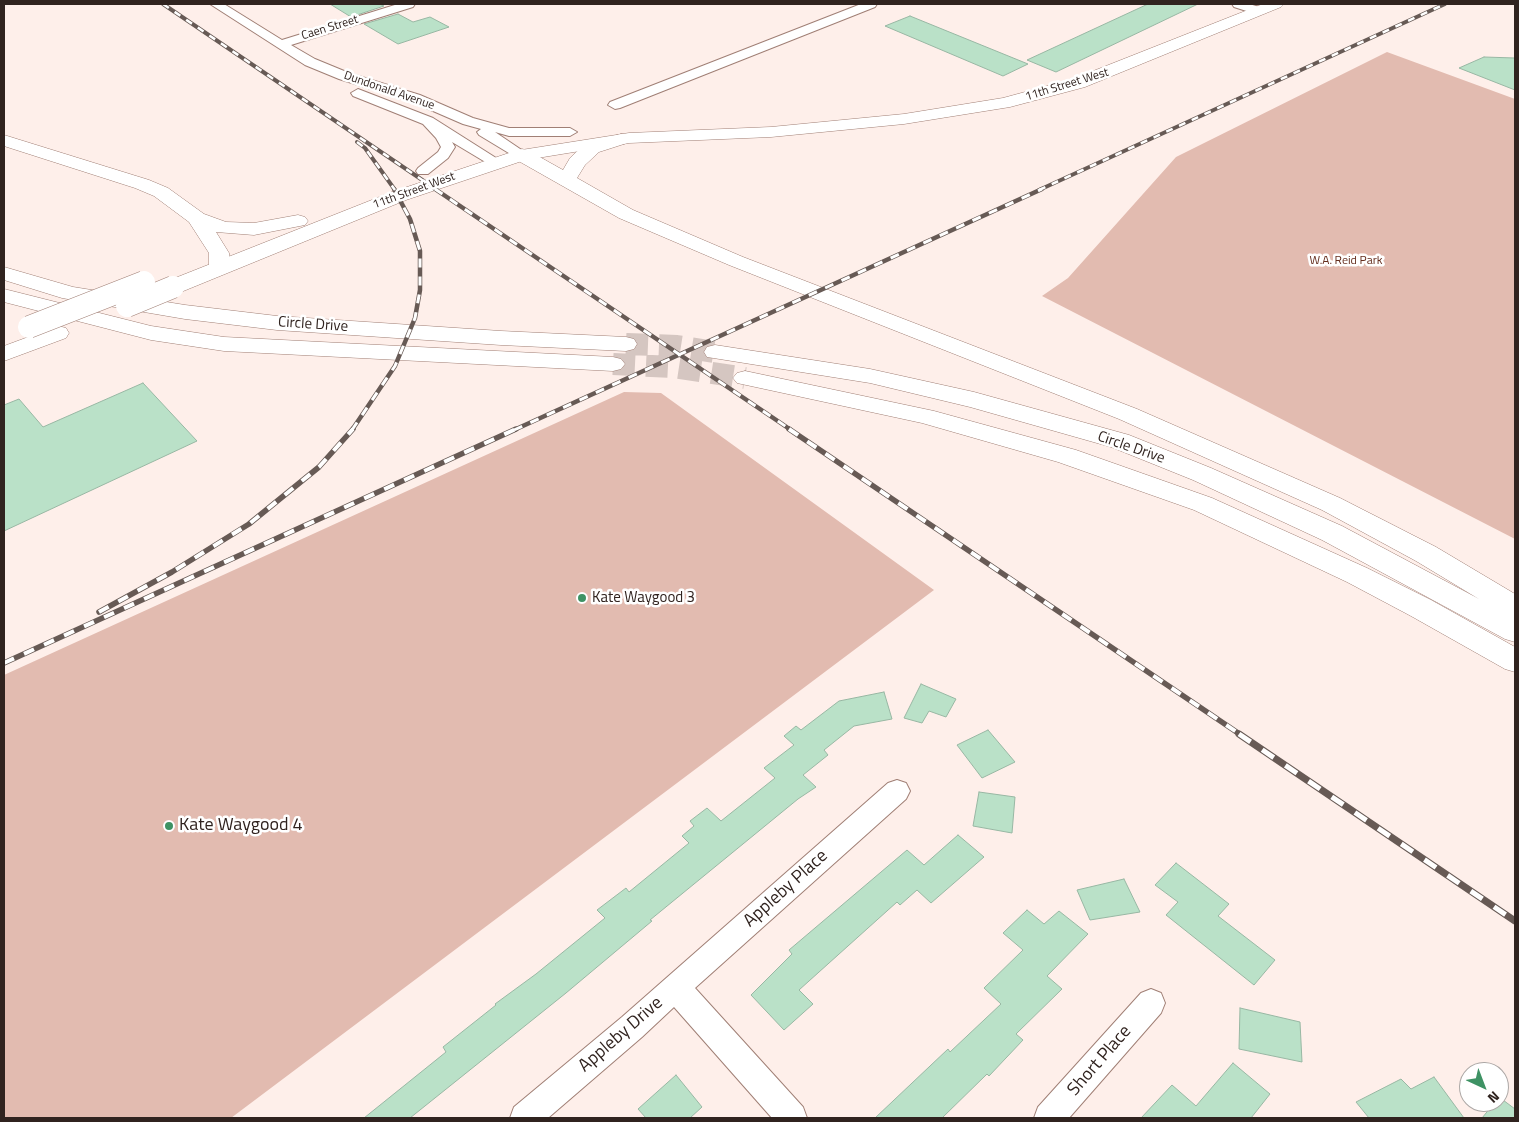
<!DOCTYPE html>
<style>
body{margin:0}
#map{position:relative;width:1519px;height:1122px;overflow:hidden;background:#feefea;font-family:"Titillium Web",sans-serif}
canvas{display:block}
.frame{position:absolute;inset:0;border:5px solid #30231f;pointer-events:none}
.north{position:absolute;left:1459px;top:1062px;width:50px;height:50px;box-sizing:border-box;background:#fff;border:1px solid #aca7a5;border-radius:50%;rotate:137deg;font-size:14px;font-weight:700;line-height:20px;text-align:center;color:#30231f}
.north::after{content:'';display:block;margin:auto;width:18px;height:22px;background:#3e9264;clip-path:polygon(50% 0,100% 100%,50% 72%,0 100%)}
</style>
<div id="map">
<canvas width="1519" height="1122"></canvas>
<div class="frame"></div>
<div class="north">N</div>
</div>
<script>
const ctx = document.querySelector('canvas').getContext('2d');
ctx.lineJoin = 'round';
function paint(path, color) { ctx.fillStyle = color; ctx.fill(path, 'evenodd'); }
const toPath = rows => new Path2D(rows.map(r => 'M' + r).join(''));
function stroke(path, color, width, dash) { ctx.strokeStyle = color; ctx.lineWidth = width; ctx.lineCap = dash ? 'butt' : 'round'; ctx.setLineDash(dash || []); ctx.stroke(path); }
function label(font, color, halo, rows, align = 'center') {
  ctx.font = font + ' "Titillium Web",sans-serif'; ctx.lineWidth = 5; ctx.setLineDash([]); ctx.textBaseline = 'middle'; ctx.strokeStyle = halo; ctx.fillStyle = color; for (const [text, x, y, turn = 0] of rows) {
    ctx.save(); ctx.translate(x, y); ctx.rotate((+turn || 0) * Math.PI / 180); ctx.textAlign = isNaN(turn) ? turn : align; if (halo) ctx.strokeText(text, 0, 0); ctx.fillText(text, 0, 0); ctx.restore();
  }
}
paint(toPath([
 [1387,52,1515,99,1515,539,1042,296,1068,278,1176,157],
 [624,392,661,393,934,590,231,1118,4,1118,4,675]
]), '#e2bbb0');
const building = toPath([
 [330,4,379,4,384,6,351,17,330,4],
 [1148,4,1198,4,1056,72,1027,60,1148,4],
 [398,14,413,22,430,17,449,27,398,44,364,24,398,14],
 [910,16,1028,64,1003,76,885,26,910,16],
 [1484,57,1515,58,1515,90,1459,68,1484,57],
 [143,383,197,441,4,531,4,405,19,399,43,427,143,383],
 [921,684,956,699,946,717,929,711,922,723,904,718,921,684],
 [884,692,892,719,854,726,824,750,828,755,803,775,816,787,798,799,650,920,652,921,566,993,410,1118,364,1118,446,1052,443,1047,496,1005,495,1004,536,974,605,918,597,910,626,888,629,892,689,843,682,836,694,826,690,821,707,808,721,821,775,778,764,768,794,745,784,736,796,726,801,730,839,701,884,692],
 [988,730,1015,762,982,778,957,745,988,730],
 [979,792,1015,797,1012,833,973,826,979,792],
 [958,835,984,857,931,903,917,890,900,905,897,902,799,990,813,1004,784,1030,751,995,792,954,789,950,907,850,924,865,958,835],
 [1176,863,1229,904,1218,916,1275,960,1254,985,1166,915,1178,902,1155,885,1176,863],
 [1124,879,1140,912,1090,920,1077,890,1124,879],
 [1027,910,1044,924,1059,911,1088,934,1047,976,1062,989,1016,1034,1023,1040,989,1076,987,1074,942,1118,875,1118,948,1049,950,1052,1001,1004,984,988,1023,950,1003,933,1027,910],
 [1240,1008,1300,1022,1302,1062,1239,1049,1240,1008],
 [1233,1063,1270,1094,1251,1118,1141,1118,1172,1085,1196,1106,1233,1063],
 [676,1075,702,1107,690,1118,646,1118,638,1109,676,1075],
 [1434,1077,1464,1118,1369,1118,1356,1102,1401,1079,1411,1089,1434,1077],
 [1499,1097,1515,1109,1515,1118,1482,1118,1495,1102,1499,1102,1499,1097]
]);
paint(building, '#bae1c8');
stroke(building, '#98b7a3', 1);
stroke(toPath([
 [626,344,677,346,715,352],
 [613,364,673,367,745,378]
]), '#d5c6c1', 22, [22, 11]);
const minor = toPath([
 [210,4,224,4,282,40,398,4,415,4,413,7,291,45,315,59,349,73,420,95,473,118,509,128,570,128,577,132,570,136,509,136,495,132,529,155,527,158,522,159,517,158,479,135,477,132,481,129,463,124,410,101,339,79,305,65,210,4],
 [861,4,877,4,875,7,620,108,615,109,608,105,610,102,861,4],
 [1232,4,1249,4,1263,8,1265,11,1259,15,1234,7,1232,4],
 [358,89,433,118,504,163,502,166,492,166,452,142,455,147,448,158,428,174,418,174,416,171,418,168,438,152,441,147,436,138,423,124,353,96,351,93,358,89],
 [897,780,906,783,910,791,906,799,695,988,803,1107,807,1118,772,1118,674,1007,642,1037,548,1118,510,1118,514,1107,622,1017,888,783,897,780],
 [1151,989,1161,993,1165,1003,1161,1013,1069,1118,1034,1118,1038,1107,1141,993,1151,989]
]);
const major = toPath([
 [1263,4,1284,4,1281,7,1085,87,1010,107,904,124,771,137,629,143,525,160,406,200,181,292,173,293,165,292,162,287,165,282,392,192,515,151,629,133,771,127,904,114,1003,98,1073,79,1263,4],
 [58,326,66,328,69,333,66,338,4,361,4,346,58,326]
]);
const highway = toPath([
 [621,134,627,135,630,139,627,143,599,152,585,165,577,178,633,210,743,257,1137,409,1340,498,1436,547,1515,594,1515,642,1505,639,1322,540,1193,480,1111,447,970,407,870,383,707,357,704,352,707,347,715,345,870,369,974,392,1129,435,1211,468,1342,526,1479,599,1416,561,1322,510,1119,419,729,265,619,218,515,159,513,155,515,151,522,149,529,151,563,170,570,158,585,144,621,134],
 [4,135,149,180,168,188,204,214,226,222,254,223,298,215,305,217,308,221,305,225,254,235,216,232,229,253,231,268,227,272,220,274,213,272,209,268,209,253,189,222,154,196,135,188,4,146,4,135],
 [4,267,73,287,185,305,277,316,501,331,626,337,634,339,637,344,634,349,626,351,501,345,277,330,185,319,62,298,4,280,4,267],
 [4,289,151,326,224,337,613,357,621,359,625,364,621,369,613,371,224,351,151,340,4,302,4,289],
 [745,371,934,411,1076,450,1212,498,1367,568,1431,600,1515,647,1515,672,1505,669,1411,616,1347,582,1194,510,1058,462,922,423,737,383,733,378,737,373,745,371]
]);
stroke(minor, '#a07f75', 2);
stroke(major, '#a07f75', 1);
stroke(highway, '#a07f75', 1);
paint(minor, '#fff');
paint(major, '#fff');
paint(highway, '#fff');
const railFar3 = toPath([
 [163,4,437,190],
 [357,142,365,148,395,190],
 [1039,190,1445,4]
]);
const railFar2 = toPath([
 [435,189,791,430],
 [352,430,395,366,415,318,420,290,420,251,410,219,394,189],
 [514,430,1042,189]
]);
const railFar1 = toPath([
 [789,429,1241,735],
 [99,612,172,572,249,524,319,467,353,429],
 [4,663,516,429]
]);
const rail = toPath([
 [1239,734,1515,921]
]);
stroke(railFar3, '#675a55', 4);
stroke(railFar2, '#675a55', 4.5);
stroke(railFar1, '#675a55', 5.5);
stroke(rail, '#675a55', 7);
stroke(railFar3, '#fff', 2.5, [7]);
stroke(railFar2, '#fff', 3, [9]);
stroke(railFar1, '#fff', 4, [11]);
stroke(rail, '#fff', 5, [14]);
const majorBridge = toPath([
 [127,306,173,287],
 [29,327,144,282]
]);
stroke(majorBridge, '#a07f75', 23, []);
stroke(majorBridge, '#fff', 22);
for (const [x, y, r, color] of [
 [582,598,5,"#3e9264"],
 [169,826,5,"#3e9264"]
]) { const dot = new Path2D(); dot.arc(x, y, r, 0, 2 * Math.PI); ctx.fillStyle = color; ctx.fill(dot); stroke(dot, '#fff', 2); }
label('12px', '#30231f', '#fff', [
 ["Caen Street",330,28,-17],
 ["11th Street West",1067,85,-17],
 ["Dundonald Avenue",389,91,19],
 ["11th Street West",414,191,-20]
]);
label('12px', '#642d1d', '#fff', [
 ["W.A. Reid Park",1346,261]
]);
label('15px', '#30231f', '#fff', [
 ["Circle Drive",313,325,4],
 ["Circle Drive",1131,448,19]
]);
label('15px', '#30231f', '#fff', [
 ["Kate Waygood 3",592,598]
], 'left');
label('18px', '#30231f', '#fff', [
 ["Kate Waygood 4",179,826]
], 'left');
label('18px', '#30231f', '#fff', [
 ["Appleby Place",786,889,-42],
 ["Appleby Drive",621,1035,-41],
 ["Short Place",1100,1061,-49]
]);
</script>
